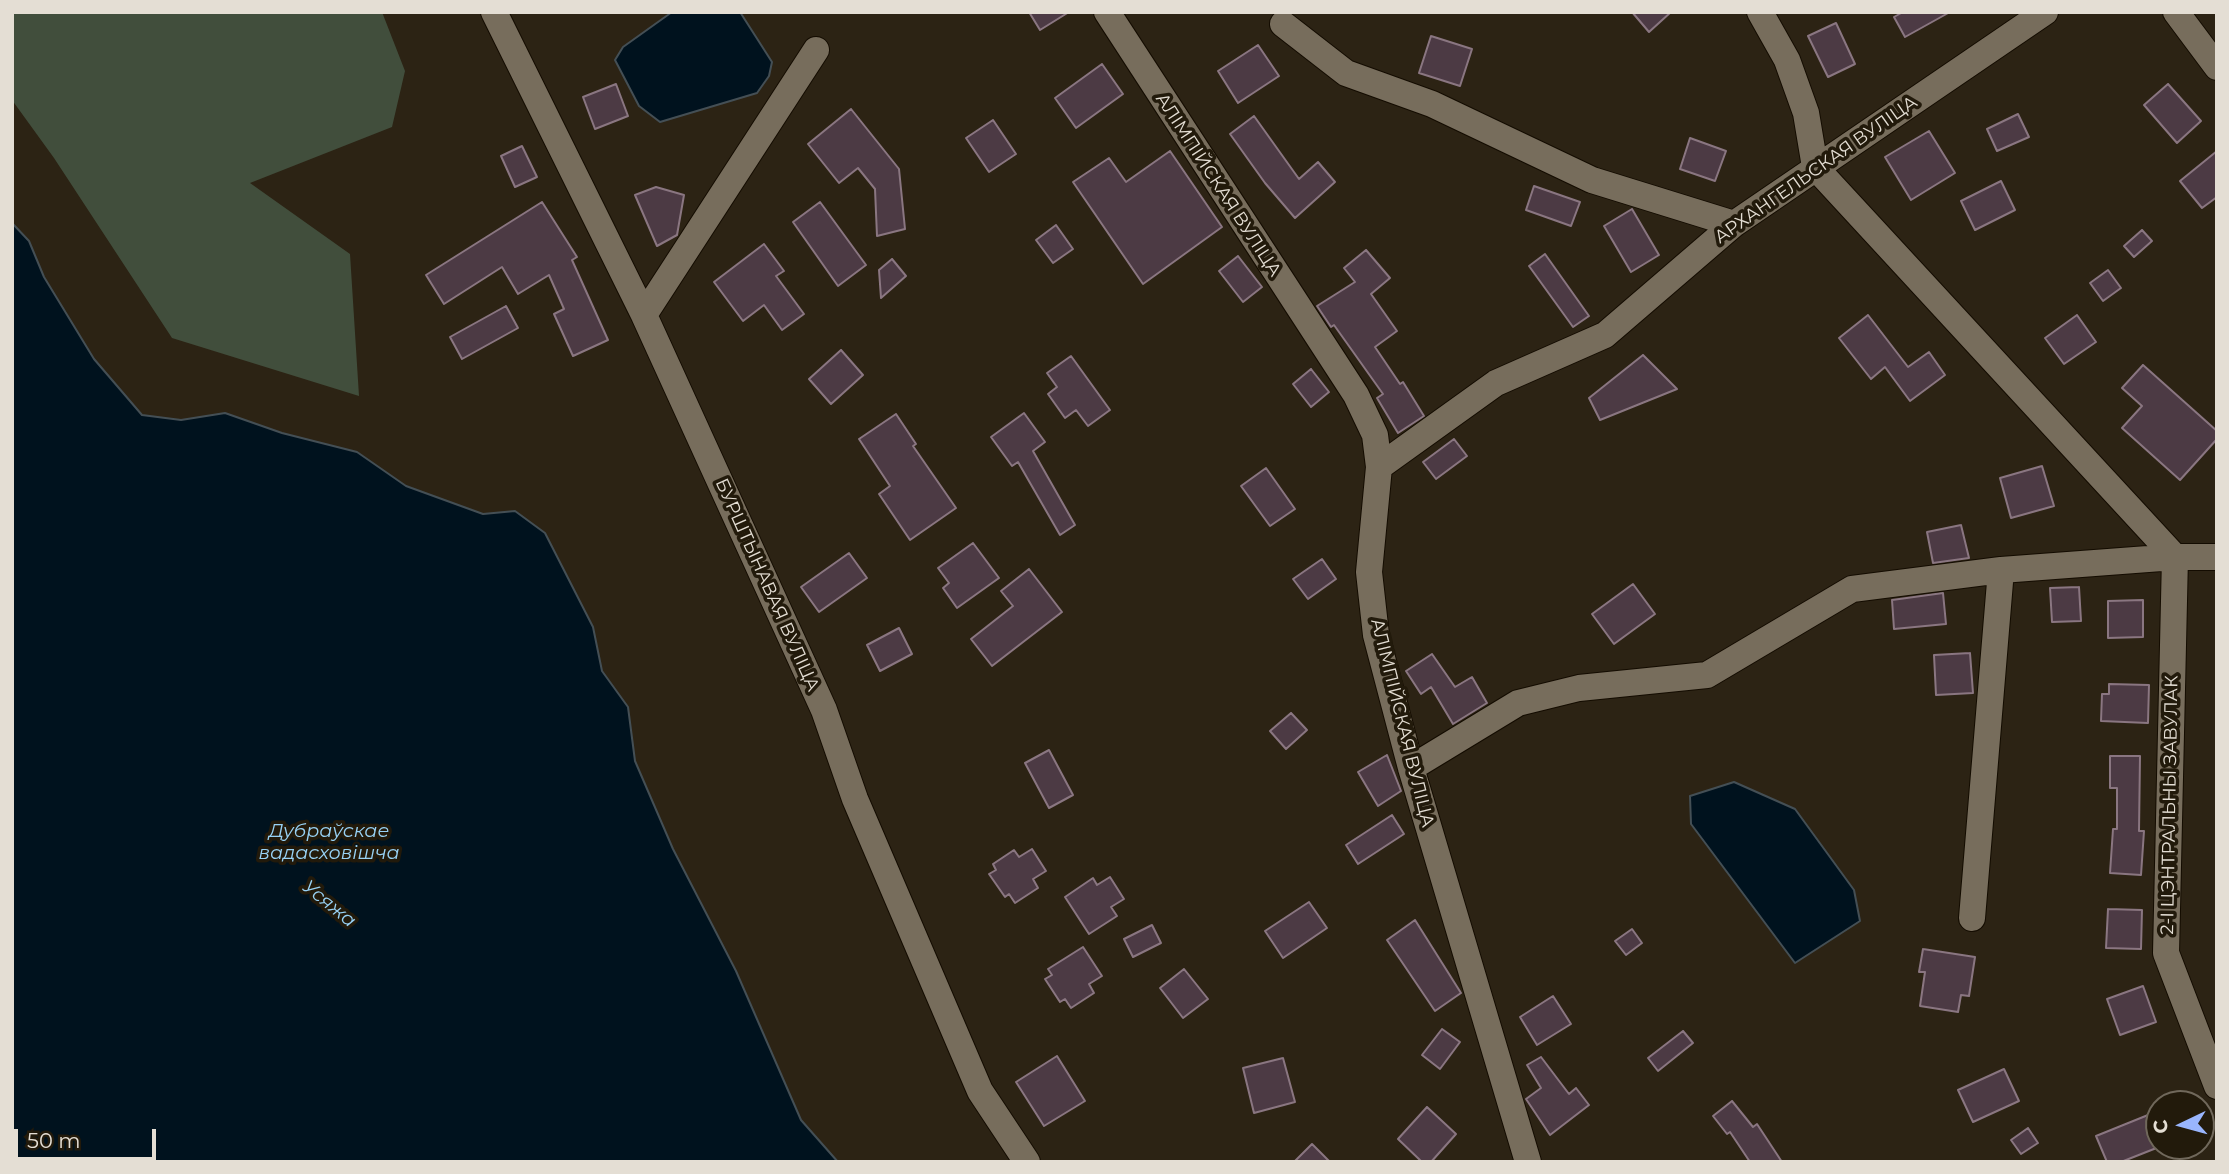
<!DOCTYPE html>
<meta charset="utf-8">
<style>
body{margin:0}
#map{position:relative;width:2229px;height:1174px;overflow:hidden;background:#2c2314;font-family:Montserrat,sans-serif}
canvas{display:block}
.frame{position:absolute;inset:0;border:14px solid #e4ded4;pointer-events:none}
.north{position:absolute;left:2145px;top:1090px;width:70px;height:70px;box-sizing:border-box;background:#221a0b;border:2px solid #70685b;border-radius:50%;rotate:265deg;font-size:19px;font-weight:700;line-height:28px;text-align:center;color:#e4ded4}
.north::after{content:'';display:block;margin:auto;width:24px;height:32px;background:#99b5fd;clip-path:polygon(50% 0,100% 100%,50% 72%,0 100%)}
.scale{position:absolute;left:14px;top:1129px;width:142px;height:32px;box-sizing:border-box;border:4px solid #e4ded4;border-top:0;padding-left:9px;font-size:21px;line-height:24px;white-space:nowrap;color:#e4ded4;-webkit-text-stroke:5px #221a0b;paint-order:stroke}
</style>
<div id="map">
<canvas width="2229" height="1174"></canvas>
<div class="frame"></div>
<div class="north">С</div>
<div class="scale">50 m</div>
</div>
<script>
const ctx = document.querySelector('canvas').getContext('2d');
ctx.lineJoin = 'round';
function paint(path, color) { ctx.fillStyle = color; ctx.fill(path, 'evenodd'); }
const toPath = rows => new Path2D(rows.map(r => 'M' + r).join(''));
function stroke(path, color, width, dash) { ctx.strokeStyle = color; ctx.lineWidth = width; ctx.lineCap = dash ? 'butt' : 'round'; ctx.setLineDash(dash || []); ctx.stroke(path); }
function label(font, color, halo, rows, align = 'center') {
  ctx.font = font + ' Montserrat,sans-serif'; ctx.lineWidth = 7; ctx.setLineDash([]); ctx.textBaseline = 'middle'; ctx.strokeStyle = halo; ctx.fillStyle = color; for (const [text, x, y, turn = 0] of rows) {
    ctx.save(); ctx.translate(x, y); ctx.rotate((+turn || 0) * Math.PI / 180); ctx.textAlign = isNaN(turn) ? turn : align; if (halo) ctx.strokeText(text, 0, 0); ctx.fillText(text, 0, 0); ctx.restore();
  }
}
paint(toPath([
 [12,12,382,12,405,71,392,127,250,183,350,254,359,396,172,338,54,158,12,100]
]), '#414e3c');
const water = toPath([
 [672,12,740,12,772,62,769,76,757,93,660,122,639,106,615,60,623,47,672,12],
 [12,223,29,241,44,277,94,359,142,415,181,420,225,413,282,433,357,452,406,486,483,514,515,511,545,533,593,627,602,671,628,707,635,761,673,849,736,971,801,1120,838,1162,12,1162,12,223],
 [1734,782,1795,809,1854,890,1860,921,1795,963,1691,824,1690,796,1734,782]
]);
paint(water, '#00121e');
stroke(water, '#444f55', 2);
const building = toPath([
 [1029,12,1069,12,1040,30,1029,12],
 [1632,12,1671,12,1649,32,1632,12],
 [1903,12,1950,12,1905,37,1894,17,1903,12],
 [1836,23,1855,64,1828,77,1808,36,1836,23],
 [1431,36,1472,49,1460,86,1419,73,1431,36],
 [1258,45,1279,76,1238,103,1218,71,1258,45],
 [1102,64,1123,94,1076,128,1055,98,1102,64],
 [616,84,628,116,595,129,583,97,616,84],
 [2168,84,2201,121,2177,143,2144,105,2168,84],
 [851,109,899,169,905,229,877,236,875,189,858,168,839,183,808,144,851,109],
 [2018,114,2029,137,1997,151,1987,129,2018,114],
 [1254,116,1299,179,1318,162,1335,182,1295,218,1265,183,1230,134,1254,116],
 [993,120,1016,154,989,172,966,138,993,120],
 [1929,131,1955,173,1911,200,1885,157,1929,131],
 [1690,138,1726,151,1715,181,1680,169,1690,138],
 [522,146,537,177,515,187,501,156,522,146],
 [1170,151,1222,227,1143,284,1073,182,1109,158,1126,182,1170,151],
 [2217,151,2217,197,2202,208,2180,181,2217,151],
 [2001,181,2015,210,1975,230,1961,201,2001,181],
 [1534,186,1580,202,1571,226,1526,210,1534,186],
 [656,187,684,195,677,235,657,246,635,195,656,187],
 [542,202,577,257,572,260,608,340,573,356,554,314,564,309,549,275,518,294,502,267,444,304,426,275,542,202],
 [820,202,866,265,838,286,793,222,820,202],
 [1632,209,1659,255,1631,272,1604,226,1632,209],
 [1056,225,1073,249,1053,263,1036,240,1056,225],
 [2142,230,2152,241,2134,257,2124,246,2142,230],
 [764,244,784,271,776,276,804,314,782,330,764,305,743,321,714,282,764,244],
 [1366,250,1390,278,1371,294,1397,331,1375,347,1400,384,1403,382,1424,416,1398,433,1377,398,1383,394,1334,325,1331,327,1317,306,1355,282,1344,268,1366,250],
 [1545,254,1589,316,1573,327,1529,266,1545,254],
 [1238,256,1262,287,1243,302,1219,271,1238,256],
 [892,259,906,276,881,298,879,270,892,259],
 [2108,270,2121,288,2103,301,2090,283,2108,270],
 [506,306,518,328,462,359,450,337,506,306],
 [1868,315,1908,367,1929,352,1945,375,1910,401,1885,367,1871,379,1839,338,1868,315],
 [2077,315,2096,342,2064,364,2045,338,2077,315],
 [841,350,863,375,831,404,809,379,841,350],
 [1643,355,1677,389,1600,420,1589,398,1643,355],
 [1071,356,1110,410,1088,426,1076,410,1065,418,1048,394,1057,387,1047,373,1071,356],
 [2143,365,2217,431,2217,439,2180,480,2122,428,2142,406,2122,388,2143,365],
 [1311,369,1329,392,1311,407,1293,384,1311,369],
 [1024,413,1045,442,1033,451,1075,525,1060,535,1018,462,1012,466,991,437,1024,413],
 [896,414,916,444,913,446,956,508,910,540,879,494,890,486,859,439,896,414],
 [1454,439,1467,456,1436,479,1423,462,1454,439],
 [2042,466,2054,506,2011,518,2000,478,2042,466],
 [1266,468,1295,509,1270,526,1241,486,1266,468],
 [1961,525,1969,558,1933,563,1927,532,1961,525],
 [973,543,999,578,957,608,943,588,949,583,938,568,973,543],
 [849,553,867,578,819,612,801,587,849,553],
 [1322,559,1336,579,1308,599,1293,579,1322,559],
 [1029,569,1062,612,992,666,971,639,1013,606,1001,591,1029,569],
 [1633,584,1655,614,1614,644,1592,614,1633,584],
 [2079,587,2081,621,2052,622,2050,588,2079,587],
 [1943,593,1946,624,1894,629,1892,600,1943,593],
 [2143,600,2143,637,2108,638,2108,601,2143,600],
 [899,628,912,654,880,671,867,645,899,628],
 [1970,653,1973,693,1936,695,1934,655,1970,653],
 [1432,654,1455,687,1472,677,1487,703,1453,724,1431,687,1421,694,1406,671,1432,654],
 [2109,684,2149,685,2148,723,2101,721,2102,694,2109,694,2109,684],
 [1291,713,1307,730,1286,749,1270,731,1291,713],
 [1049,750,1073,795,1049,808,1025,763,1049,750],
 [1387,755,1401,791,1378,806,1358,772,1387,755],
 [2110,756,2140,756,2139,831,2144,831,2141,875,2110,873,2113,829,2117,829,2117,788,2110,788,2110,756],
 [1392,815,1404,834,1358,864,1346,845,1392,815],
 [1032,849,1046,871,1033,879,1038,888,1015,903,1009,894,1005,897,989,874,996,870,993,864,1014,850,1019,857,1032,849],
 [1110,877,1124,899,1111,907,1117,916,1089,934,1065,897,1093,878,1097,885,1110,877],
 [1309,902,1327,928,1283,958,1265,931,1309,902],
 [2108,909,2142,910,2141,949,2106,948,2108,909],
 [1415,920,1461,993,1435,1011,1387,940,1415,920],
 [1152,925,1161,943,1133,957,1124,939,1152,925],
 [1632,929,1642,943,1626,955,1615,941,1632,929],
 [1083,947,1102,976,1089,984,1094,993,1071,1008,1065,999,1060,1002,1045,979,1052,975,1048,969,1083,947],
 [1923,949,1975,957,1969,996,1961,995,1958,1012,1920,1006,1925,972,1919,972,1923,949],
 [1184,969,1208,999,1183,1018,1160,988,1184,969],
 [2143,986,2156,1022,2120,1035,2107,999,2143,986],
 [1553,996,1571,1024,1537,1045,1520,1017,1553,996],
 [1442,1029,1460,1042,1440,1069,1422,1055,1442,1029],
 [1683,1031,1693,1043,1658,1071,1648,1058,1683,1031],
 [1057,1056,1085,1101,1044,1126,1016,1082,1057,1056],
 [1541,1057,1569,1094,1576,1088,1589,1105,1550,1135,1526,1099,1541,1088,1527,1065,1541,1057],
 [1283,1058,1295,1102,1254,1113,1243,1068,1283,1058],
 [2004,1069,2019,1101,1973,1122,1958,1090,2004,1069],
 [1732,1101,1753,1127,1757,1124,1782,1162,1750,1162,1730,1132,1727,1134,1713,1116,1732,1101],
 [1427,1107,1456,1134,1431,1162,1422,1162,1398,1139,1427,1107],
 [2153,1113,2159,1128,2159,1147,2121,1162,2107,1162,2096,1136,2153,1113],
 [2028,1128,2038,1143,2021,1154,2011,1140,2028,1128],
 [1312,1144,1330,1162,1294,1162,1312,1144]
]);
paint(building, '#4c3a44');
stroke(building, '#8a7681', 2);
const minor = toPath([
 [494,12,644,315,824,710,855,799,980,1091,1027,1162],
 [1107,12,1356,395,1375,435,1379,467,1369,572,1376,635,1411,768,1528,1162],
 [1760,12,1787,60,1806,113,1815,167,2175,557],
 [2176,12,2217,67],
 [1283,24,1346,73,1432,104,1592,180,1734,224],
 [644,315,816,50],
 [1379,467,1496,383,1605,335,1734,224,2045,12],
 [2175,557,2166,953,2217,1086],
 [1411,768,1518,703,1579,688,1707,675,1852,589,2001,570,2175,557,2217,557],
 [1972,918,2001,570]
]);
stroke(minor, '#140c01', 28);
stroke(minor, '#776d5c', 26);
label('18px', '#e4ded4', '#221a0b', [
 ["АРХАНГЕЛЬСКАЯ ВУЛІЦА",1816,170,-35],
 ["АЛІМПІЙСКАЯ ВУЛІЦА",1218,185,57],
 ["БУРШТЫНАВАЯ ВУЛІЦА",767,585,66],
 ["АЛІМПІЙСКАЯ ВУЛІЦА",1402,723,76],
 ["2-І ЦЭНТРАЛЬНЫ ЗАВУЛАК",2170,805,-89]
]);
label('italic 19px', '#98d2f5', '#221a0b', [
 ["Дубраўскае",329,831],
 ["вадасховішча",329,853],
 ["Усяжа",329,904,39]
]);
</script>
